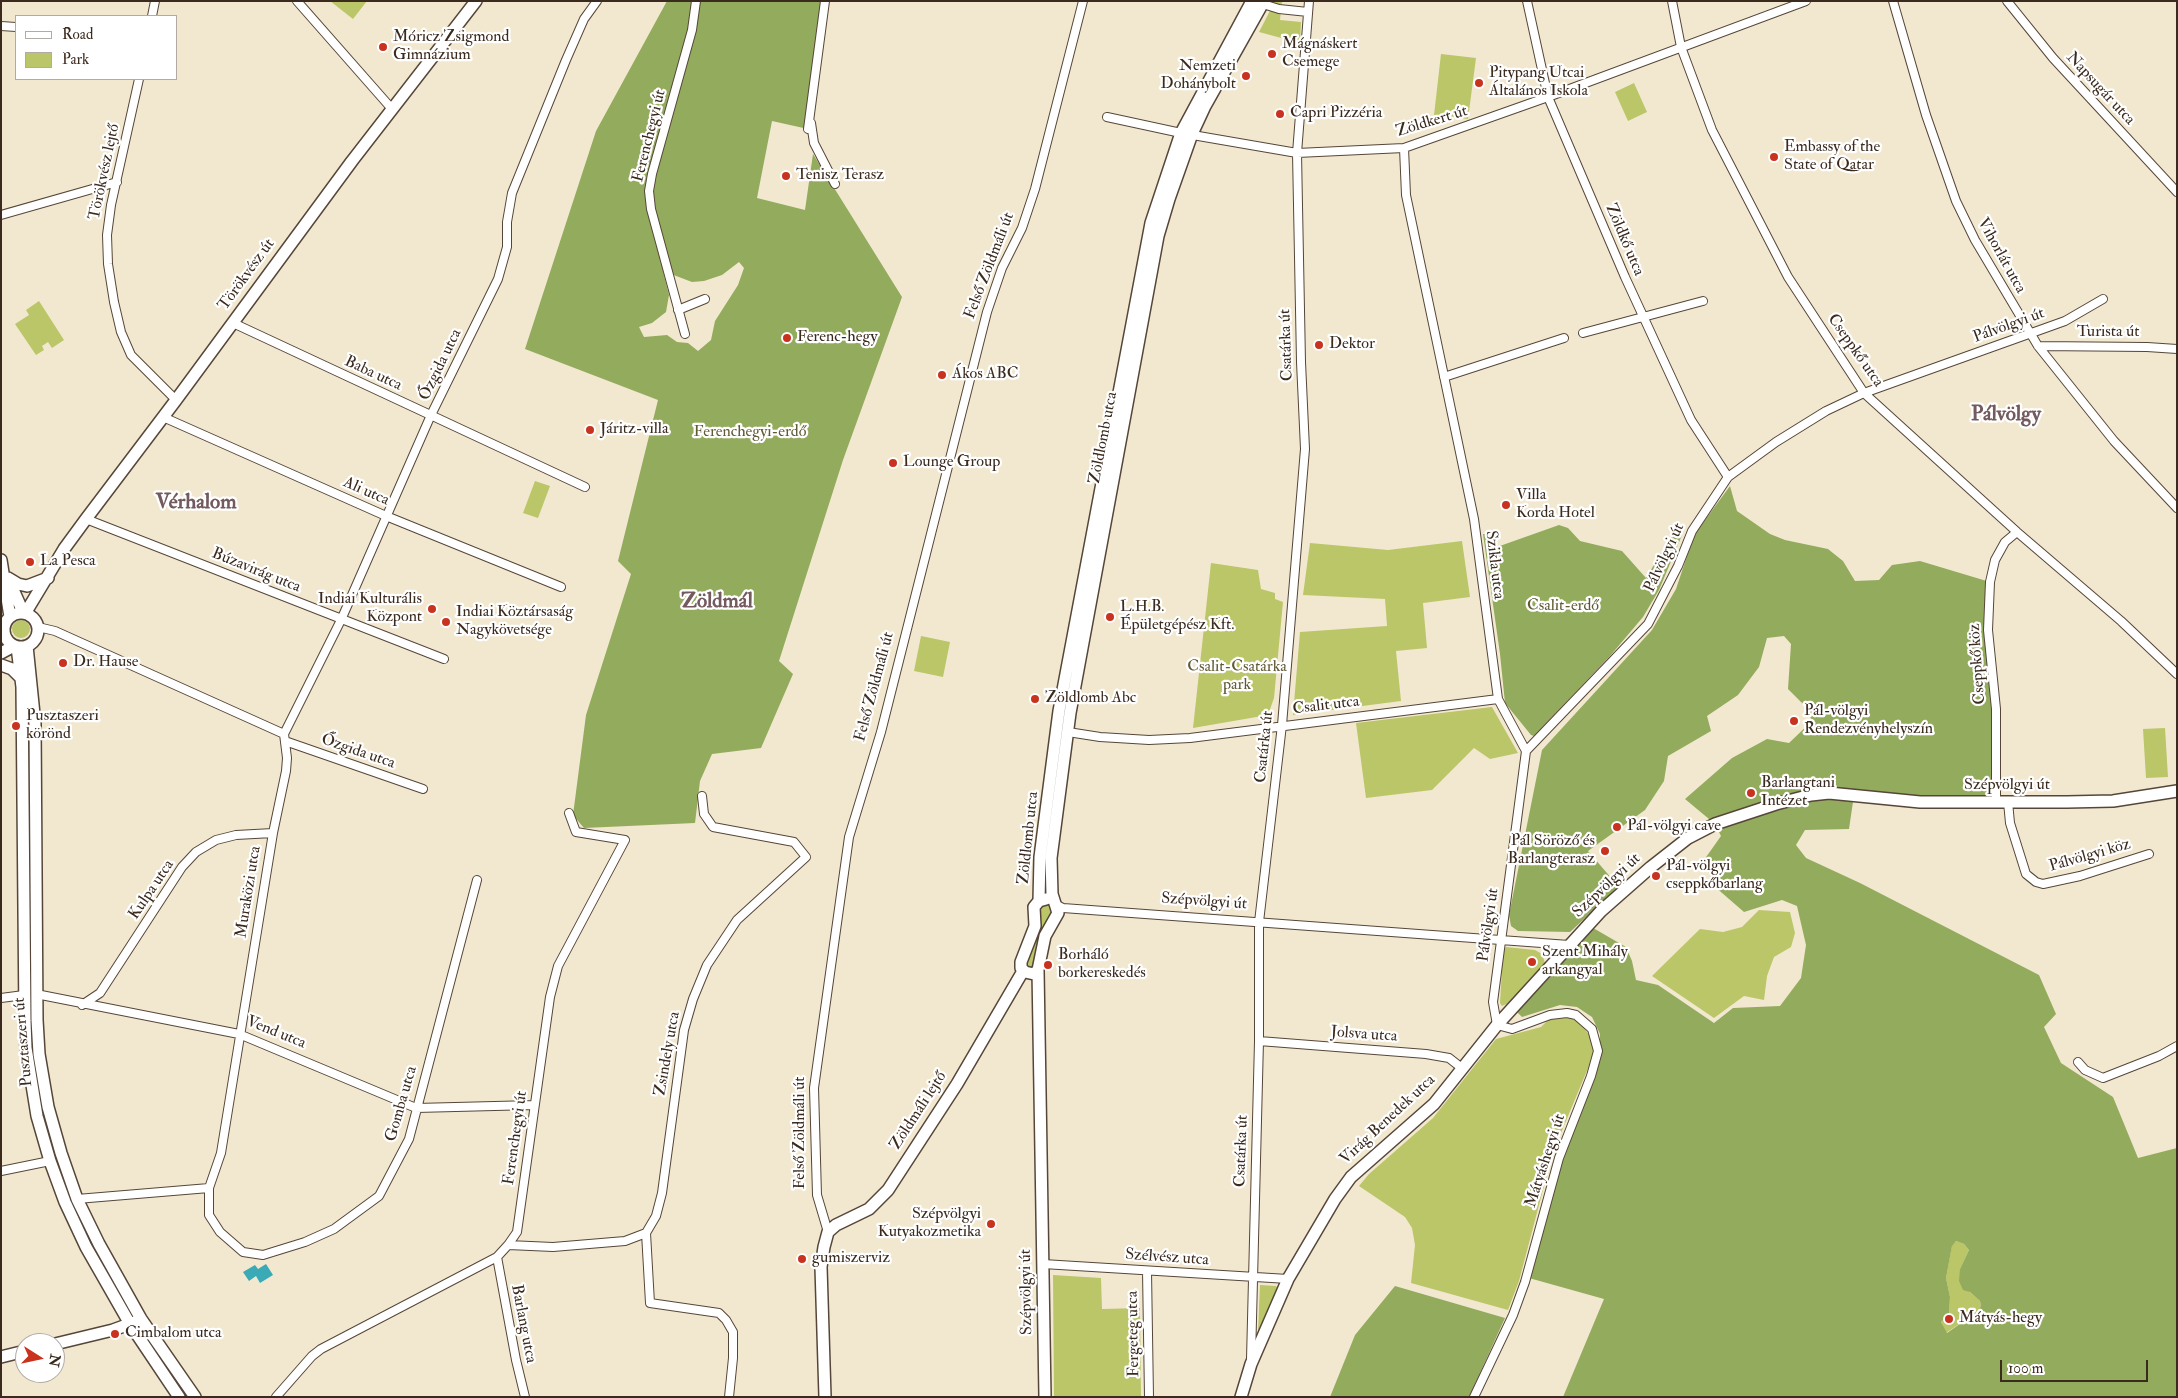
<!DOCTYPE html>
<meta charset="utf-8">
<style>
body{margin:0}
#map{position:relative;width:2178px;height:1398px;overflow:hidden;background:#f2e8d0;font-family:"IM FELL Double Pica",serif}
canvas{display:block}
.frame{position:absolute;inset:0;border:2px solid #3b2a1e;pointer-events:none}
.legend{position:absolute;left:15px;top:15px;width:162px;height:65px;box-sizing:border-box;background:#fff;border:1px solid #b1aaa5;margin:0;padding:6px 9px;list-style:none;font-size:15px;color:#3b2a1e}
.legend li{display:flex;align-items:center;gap:10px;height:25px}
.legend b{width:25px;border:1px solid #b1aaa5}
.north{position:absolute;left:15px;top:1333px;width:50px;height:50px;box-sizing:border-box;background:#fff;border:1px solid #b1aaa5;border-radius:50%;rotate:100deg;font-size:14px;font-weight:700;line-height:20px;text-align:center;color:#3b2a1e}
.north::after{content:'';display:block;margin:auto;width:18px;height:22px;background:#c8321e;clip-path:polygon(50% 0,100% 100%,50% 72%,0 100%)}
.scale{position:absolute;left:2000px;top:1360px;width:148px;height:22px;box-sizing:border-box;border:2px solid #3b2a1e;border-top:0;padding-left:6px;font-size:15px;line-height:18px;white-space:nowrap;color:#3b2a1e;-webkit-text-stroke:4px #fff;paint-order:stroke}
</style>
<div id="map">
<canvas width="2178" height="1398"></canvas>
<div class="frame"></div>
<ul class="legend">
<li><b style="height:6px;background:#fff"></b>Road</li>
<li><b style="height:14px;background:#bac668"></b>Park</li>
</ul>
<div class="north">N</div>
<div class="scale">100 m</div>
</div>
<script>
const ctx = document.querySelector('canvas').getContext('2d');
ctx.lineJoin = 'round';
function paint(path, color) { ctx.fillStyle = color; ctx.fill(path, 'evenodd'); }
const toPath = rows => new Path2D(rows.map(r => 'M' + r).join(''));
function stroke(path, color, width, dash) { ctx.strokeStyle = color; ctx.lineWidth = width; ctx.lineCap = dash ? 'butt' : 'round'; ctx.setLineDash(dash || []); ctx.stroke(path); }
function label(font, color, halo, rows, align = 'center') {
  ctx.font = font + ' "IM FELL Double Pica",serif'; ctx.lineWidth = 4.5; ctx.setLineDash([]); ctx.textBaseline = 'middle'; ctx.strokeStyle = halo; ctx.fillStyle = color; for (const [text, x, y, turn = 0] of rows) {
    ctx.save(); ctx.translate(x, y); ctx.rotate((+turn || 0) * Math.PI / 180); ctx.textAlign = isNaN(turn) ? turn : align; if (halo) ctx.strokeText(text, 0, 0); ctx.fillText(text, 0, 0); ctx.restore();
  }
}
paint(toPath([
 [330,1,367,1,353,19],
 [1275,1,1282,1,1280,20,1301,22,1300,43,1259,32],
 [1441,54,1476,58,1468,119,1434,115],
 [1634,83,1647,112,1628,121,1615,92],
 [39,301,64,340,52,348,48,342,42,346,44,350,36,355,15,324,29,315,26,310],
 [535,481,550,486,538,518,523,513],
 [1462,541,1470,597,1423,603,1427,648,1396,651,1401,701,1293,715,1300,632,1387,626,1385,599,1303,595,1310,543,1388,550],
 [1211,563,1258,570,1261,589,1275,593,1275,599,1283,602,1274,698,1268,715,1193,728],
 '12 629a9 9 0 1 1 18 0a9 9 0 1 1-18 0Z',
 [921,636,950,642,943,677,914,671],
 [30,698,31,969,28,970,26,699],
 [1492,707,1518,753,1490,759,1474,748,1432,790,1366,798,1356,723],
 [2165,728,2168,777,2146,778,2143,729],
 [1046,903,1054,908,1034,966,1031,968,1026,966,1025,956,1035,910],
 [1759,910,1790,912,1795,933,1791,947,1774,957,1767,976,1764,1000,1744,996,1714,1018,1652,976,1700,929,1723,932,1742,927],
 [1506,947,1535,950,1542,954,1545,963,1541,971,1509,1003,1502,1006,1500,1003,1503,950],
 [1567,1016,1578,1021,1592,1038,1594,1054,1553,1152,1519,1281,1508,1310,1411,1283,1415,1245,1412,1228,1405,1217,1359,1186,1369,1174,1433,1118,1496,1039,1541,1027,1551,1017],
 [34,1019,57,1154,123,1293,118,1296,88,1243,68,1199,53,1156,41,1114,30,1047,28,1020],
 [1956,1241,1964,1244,1969,1250,1960,1269,1970,1292,1980,1301,1981,1306,1977,1312,1946,1333,1941,1322,1949,1315,1950,1297,1946,1278,1952,1245],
 [1053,1275,1101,1278,1102,1309,1140,1308,1141,1397,1054,1397],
 [1260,1285,1276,1286,1278,1289,1258,1332]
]), '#bac668');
paint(toPath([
 [667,1,825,1,808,129,772,121,757,198,805,210,813,154,902,297,843,460,779,661,793,674,761,748,712,754,700,781,695,823,584,828,573,815,586,715,631,574,618,561,658,400,525,349,596,131],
 [739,262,744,268,738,285,715,321,711,340,698,351,688,343,677,342,667,335,644,337,639,327,652,323,666,312,669,295,663,271,692,282,704,281,722,275],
 [1730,486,1737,511,1770,534,1785,540,1828,549,1843,561,1855,581,1879,580,1892,565,1920,561,1990,582,1996,802,1854,795,1849,829,1805,830,1796,845,1806,858,1860,883,2039,975,2056,1014,2044,1027,2061,1063,2113,1097,2138,1158,2177,1148,2177,1397,1563,1397,1604,1299,1529,1278,1564,1152,1600,1058,1600,1034,1592,1017,1577,1007,1560,1005,1522,1017,1515,1010,1588,925,1626,947,1632,961,1636,980,1658,985,1714,1023,1733,1008,1780,1006,1801,978,1806,945,1797,906,1782,900,1744,912,1714,886,1704,860,1721,836,1715,824,1685,799,1732,758,1767,739,1789,743,1812,721,1805,706,1788,689,1791,644,1784,636,1767,638,1759,667,1738,695,1707,716,1711,731,1668,756,1664,781,1645,810,1588,851,1619,887,1570,932,1518,931,1511,926,1509,915,1542,750,1652,630,1676,589,1694,535],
 [1956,1241,1964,1244,1969,1250,1960,1269,1959,1281,1963,1290,1970,1292,1980,1301,1981,1306,1977,1312,1947,1333,1941,1322,1949,1315,1950,1297,1946,1278,1952,1246],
 [1559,525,1568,528,1580,541,1622,551,1646,578,1675,530,1682,535,1659,590,1643,617,1610,656,1534,736,1531,735,1505,703,1500,654,1483,534,1496,534,1497,547],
 [1395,1286,1505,1318,1469,1397,1330,1397,1355,1335]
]), '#93ab5c');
paint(toPath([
 [266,1264,273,1275,260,1283,256,1276,249,1281,243,1272,255,1265,258,1269]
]), '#3aabb6');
const street = toPath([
 [297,1,392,109],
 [1527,1,1548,97,1625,277,1691,420,1728,477],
 [1672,1,1681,47,1712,130,1788,277,1864,393,2017,532,2121,621,2177,674],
 [1893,1,1926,115,1956,201,1975,240,2038,346,2114,441,2177,508],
 [2007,1,2053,58,2177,192],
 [1263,4,1279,9,1308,12],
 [152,16,155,1],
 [1,26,16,27],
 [139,79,111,205,107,235,108,264,114,302,121,332,131,355,176,400],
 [1107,117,1181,133,1297,153,1404,148,1548,97,1806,1],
 [811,123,814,143,835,184],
 [808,129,825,1],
 [1404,148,1406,195,1474,519,1498,699,1526,751],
 [1,215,117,182],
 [678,310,705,299],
 [233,323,585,487],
 [1583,333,1703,301],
 [685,334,651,209,649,191,652,174,692,30,696,1],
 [2038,346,2147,347,2177,349],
 [1444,377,1564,338],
 [163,417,386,516,561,587],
 [86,519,444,659],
 [38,627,55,631,284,734],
 [1068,732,1100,737,1149,740,1190,738,1498,699],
 [284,734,341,620,431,415,498,279,507,247,507,222,512,193,566,60,584,19,597,1],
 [285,741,423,789],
 [1996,802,1996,709,1988,630,1990,582,1995,560,2005,542,2017,532],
 [2008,802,2010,823,2026,874,2036,882,2043,884,2080,876,2149,854],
 [1057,905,1063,908,1569,945],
 [36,994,239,1034,416,1108,534,1105],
 [1,998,24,995],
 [82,1005,100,993,182,867,196,852,216,840,236,835,273,833],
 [1259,1041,1426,1054,1449,1058,1463,1069],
 [2078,1062,2085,1070,2103,1078,2159,1056,2177,1046],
 [1,1171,50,1161],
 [209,1188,209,1215,220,1232,243,1252,263,1255,305,1242,334,1229,379,1196,409,1139,477,880],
 [77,1199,209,1188,221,1153,273,833,286,771,287,758,284,734],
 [828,1232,817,1195,814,1088,849,837,881,732,987,312,1002,268,1022,228,1035,189,1083,1],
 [646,1233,650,1303,719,1313,726,1320,733,1332,733,1358,729,1397],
 [508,1245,553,1247,625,1241,646,1233,656,1216,662,1193,684,1030,693,999,707,965,737,920,806,857,794,842,713,827,704,814,702,796],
 [497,1257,516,1360,525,1397],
 [1043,1264,1288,1279],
 [1147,1271,1149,1397],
 [1251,1359,1259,1041,1259,922,1282,725,1305,449,1301,362,1297,153,1309,1],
 [276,1397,312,1356,321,1349,497,1257,508,1245,517,1232,550,997,558,966,625,840,576,832,569,813],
 [1474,1397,1513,1315,1525,1282,1559,1158,1591,1076,1598,1051,1592,1029,1576,1015,1567,1013,1550,1015,1512,1029,1497,1025,1493,1002,1526,751,1648,624,1678,566,1692,531,1728,477,1776,442,1826,411,1864,393,2065,321,2103,299]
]);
const secondary = toPath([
 [1,560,10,617],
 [8,578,23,612],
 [8,578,18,584,27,586,48,578],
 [26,612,64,549,86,519,176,400,352,161,476,1],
 '4 630a17 17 0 1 1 34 0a17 17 0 1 1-34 0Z',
 [27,646,35,724,37,1020,39,1054,48,1107,61,1153,77,1199,99,1244,141,1319,195,1397],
 [17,647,22,687,25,1021,26,1048,37,1116,50,1161,65,1202,86,1247,130,1324,179,1397],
 [1,653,14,646],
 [1,665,12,669,21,678],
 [1039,901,1040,857,1059,711,1151,223,1181,133,1252,1],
 [1038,970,1034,974,1025,972,1021,968,1021,962,1035,926,1034,907,1039,901,1046,899],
 [55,1344,113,1330,135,1322],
 [1,1357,25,1351],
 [825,1397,821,1267,824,1247,828,1232,836,1225,869,1209,888,1190,957,1084,1023,971],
 [1045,1397,1038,970,1045,936,1058,913,1052,894,1051,858,1070,713,1158,236,1169,199,1192,134,1205,106,1264,1],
 [1241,1397,1251,1364,1288,1279,1335,1199,1351,1177,1434,1104,1497,1025,1601,911,1651,867,1688,838,1715,824,1776,804,1811,795,1829,793,1920,802,2067,802,2113,801,2177,791]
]);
stroke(street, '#564639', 10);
stroke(secondary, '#564639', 14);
stroke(street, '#fff', 8);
stroke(secondary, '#fff', 11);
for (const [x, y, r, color] of [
 [383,47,5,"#c8321e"],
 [1272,54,5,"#c8321e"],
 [1246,76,5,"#c8321e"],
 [1479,83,5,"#c8321e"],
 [1280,114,5,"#c8321e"],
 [1774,157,5,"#c8321e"],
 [786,176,5,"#c8321e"],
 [787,338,5,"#c8321e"],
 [1319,345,5,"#c8321e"],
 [942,375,5,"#c8321e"],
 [590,430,5,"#c8321e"],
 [893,463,5,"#c8321e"],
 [1506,505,5,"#c8321e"],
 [30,562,5,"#c8321e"],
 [432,609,5,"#c8321e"],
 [1110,617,5,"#c8321e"],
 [446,622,5,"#c8321e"],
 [63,663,5,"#c8321e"],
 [1035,699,5,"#c8321e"],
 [1794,721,5,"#c8321e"],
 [16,726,5,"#c8321e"],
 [1751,793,5,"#c8321e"],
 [1617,827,5,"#c8321e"],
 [1605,851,5,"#c8321e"],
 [1656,876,5,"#c8321e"],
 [1532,962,5,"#c8321e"],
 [1048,965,5,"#c8321e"],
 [991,1224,5,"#c8321e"],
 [802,1259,5,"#c8321e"],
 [1949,1319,5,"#c8321e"],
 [115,1334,5,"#c8321e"]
]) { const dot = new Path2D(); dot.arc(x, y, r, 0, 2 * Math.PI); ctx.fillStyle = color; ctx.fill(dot); stroke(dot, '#fff', 2); }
label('16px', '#3b2a1e', '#fff', [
 ["Móricz Zsigmond",393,38],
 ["Gimnázium",393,56],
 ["Mágnáskert",1282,45],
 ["Csemege",1282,63],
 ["Nemzeti",1236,67,"right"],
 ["Dohánybolt",1236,85,"right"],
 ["Pitypang Utcai",1489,74],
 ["Általános Iskola",1489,92],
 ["Capri Pizzéria",1290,114],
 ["Embassy of the",1784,148],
 ["State of Qatar",1784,166],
 ["Tenisz Terasz",796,176],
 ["Ferenc-hegy",797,338],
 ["Dektor",1329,345],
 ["Ákos ABC",952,375],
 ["Járitz-villa",600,430],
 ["Lounge Group",903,463],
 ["Villa",1516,496],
 ["Korda Hotel",1516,514],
 ["La Pesca",40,562],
 ["Indiai Kulturális",422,600,"right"],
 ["Központ",422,618,"right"],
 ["L.H.B.",1120,608],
 ["Épületgépész Kft.",1120,626],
 ["Indiai Köztársaság",456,613],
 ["Nagykövetsége",456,631],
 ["Dr. Hause",73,663],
 ["Zöldlomb Abc",1045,699],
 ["Pál-völgyi",1804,712],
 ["Rendezvényhelyszín",1804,730],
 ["Pusztaszeri",26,717],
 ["körönd",26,735],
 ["Barlangtani",1761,784],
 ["Intézet",1761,802],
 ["Pál-völgyi cave",1627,827],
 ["Pál Söröző és",1595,842,"right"],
 ["Barlangterasz",1595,860,"right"],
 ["Pál-völgyi",1666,867],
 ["cseppkőbarlang",1666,885],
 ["Szent Mihály",1542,953],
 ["arkangyal",1542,971],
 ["Borháló",1058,956],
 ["borkereskedés",1058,974],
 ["Szépvölgyi",981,1215,"right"],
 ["Kutyakozmetika",981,1233,"right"],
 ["gumiszerviz",812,1259],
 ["Mátyás-hegy",1959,1319],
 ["Cimbalom utca",125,1334]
], 'left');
label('16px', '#3b2a1e', '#fff', [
 ["Napsugár utca",2100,89,47],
 ["Zöldkert út",1432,122,-17],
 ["Ferenchegyi út",650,136,-76],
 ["Törökvész lejtő",105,172,-78],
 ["Zöldkő utca",1624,240,67],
 ["Vihorlát utca",2001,256,61],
 ["Felső Zöldmáli út",990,266,-69],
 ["Törökvész út",247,275,-54],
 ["Pálvölgyi út",2009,326,-20],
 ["Turista út",2108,333],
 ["Csatárka út",1287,345,-92],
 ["Cseppkő utca",1855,351,55],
 ["Őzgida utca",441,365,-64],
 ["Baba utca",373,374,25],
 ["Zöldlomb utca",1104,438,-79],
 ["Ali utca",366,492,24],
 ["Pálvölgyi út",1665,558,-65],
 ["Szikla utca",1494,565,83],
 ["Búzavirág utca",256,571,22],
 ["Cseppkő köz",1978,664,-94],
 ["Felső Zöldmáli út",875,687,-75],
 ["Csalit utca",1326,706,-7],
 ["Csatárka út",1265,747,-84],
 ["Őzgida utca",358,752,19],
 ["Szépvölgyi út",2007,786],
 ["Zöldlomb utca",1029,838,-84],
 ["Pálvölgyi köz",2090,856,-16],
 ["Szépvölgyi út",1607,886,-43],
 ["Kulpa utca",152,890,-56],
 ["Muraközi utca",249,892,-81],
 ["Szépvölgyi út",1204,902,4],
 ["Pálvölgyi út",1489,925,-82],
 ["Vend utca",276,1033,22],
 ["Jolsva utca",1364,1035,4],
 ["Pusztaszeri út",24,1042,-95],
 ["Zsindely utca",668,1054,-80],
 ["Gomba utca",402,1104,-74],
 ["Zöldmáli lejtő",919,1111,-57],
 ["Virág Benedek utca",1388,1120,-43],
 ["Felső Zöldmáli út",801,1133,-90],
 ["Ferenchegyi út",516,1138,-82],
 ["Csatárka út",1242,1151,-88],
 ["Mátyáshegyi út",1546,1161,-72],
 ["Szélvész utca",1167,1258,4],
 ["Szépvölgyi út",1027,1292,-91],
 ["Barlang utca",523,1324,79],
 ["Fergeteg utca",1134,1334,-91]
]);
label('16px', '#615934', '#fff', [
 ["Ferenchegyi-erdő",750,433],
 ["Csalit-erdő",1563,607],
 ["Csalit-Csatárka",1237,668],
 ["park",1237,686]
]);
label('bold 21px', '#725a5e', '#fff', [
 ["Pálvölgy",2006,415],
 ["Vérhalom",196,503],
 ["Zöldmál",717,602]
]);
</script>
